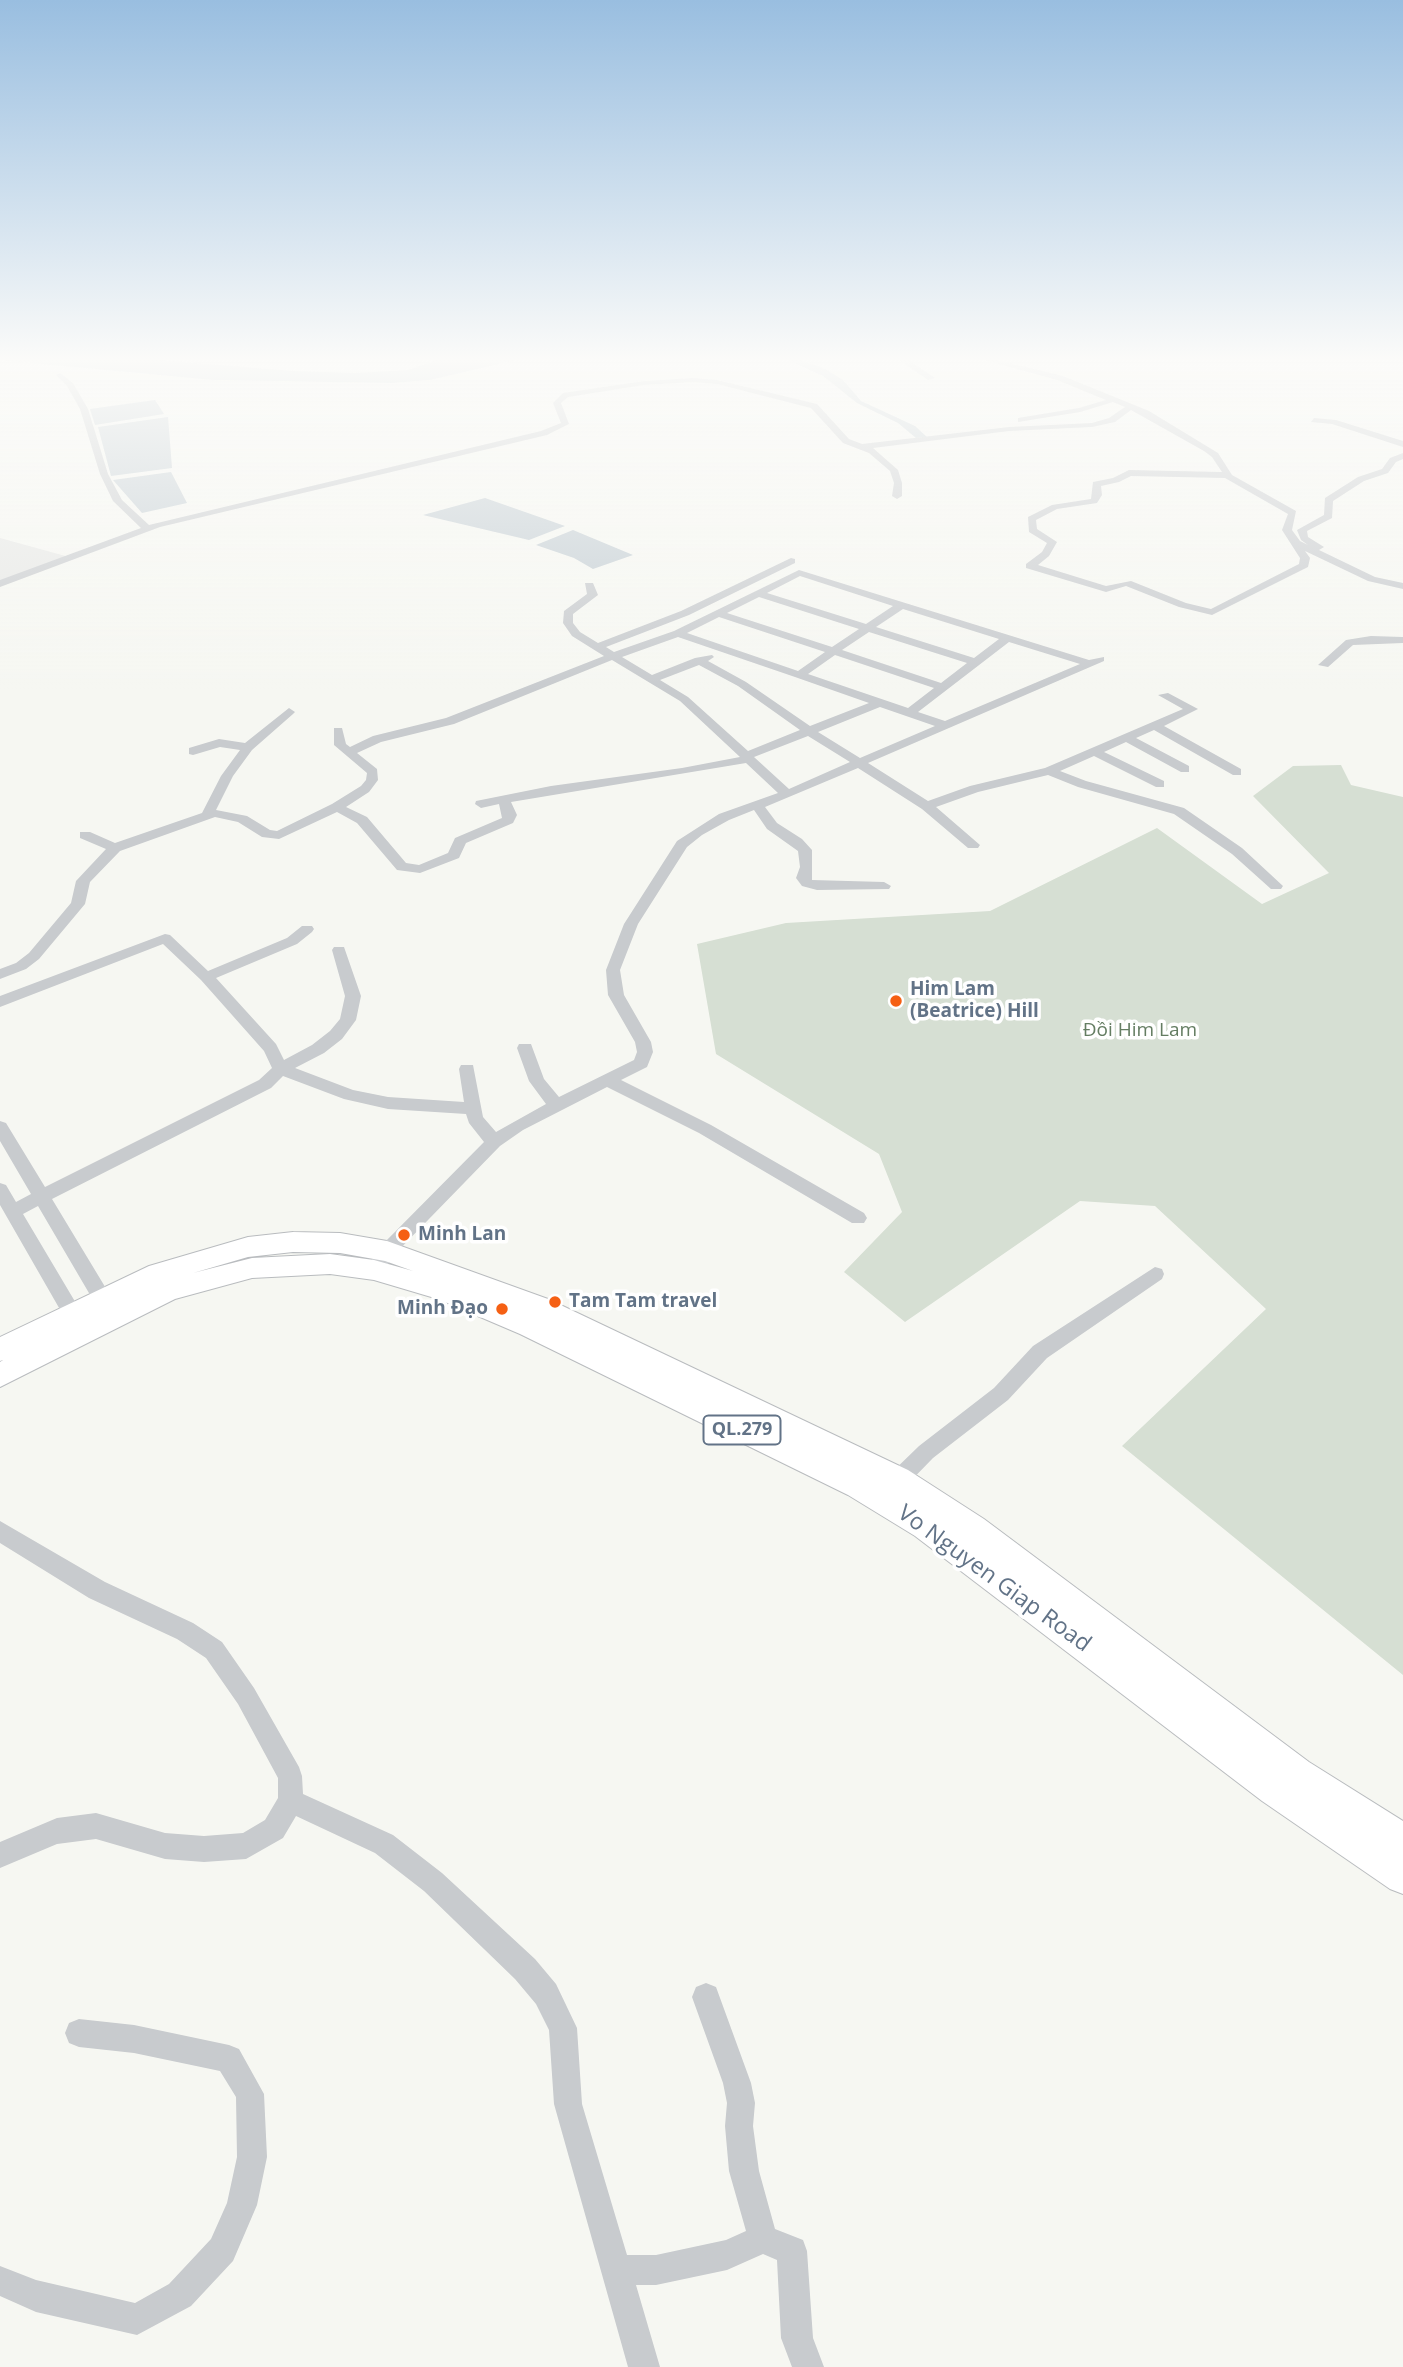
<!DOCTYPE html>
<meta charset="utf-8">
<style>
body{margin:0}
canvas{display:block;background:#f6f7f2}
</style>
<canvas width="1403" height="2367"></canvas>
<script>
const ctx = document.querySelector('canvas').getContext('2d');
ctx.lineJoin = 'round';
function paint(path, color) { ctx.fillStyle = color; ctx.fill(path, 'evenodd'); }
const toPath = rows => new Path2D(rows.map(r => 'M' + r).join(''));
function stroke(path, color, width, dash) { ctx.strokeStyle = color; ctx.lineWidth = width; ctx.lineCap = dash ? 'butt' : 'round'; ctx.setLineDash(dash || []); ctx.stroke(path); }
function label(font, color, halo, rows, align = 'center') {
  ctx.font = font + ' "Open Sans",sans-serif'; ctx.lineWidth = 7; ctx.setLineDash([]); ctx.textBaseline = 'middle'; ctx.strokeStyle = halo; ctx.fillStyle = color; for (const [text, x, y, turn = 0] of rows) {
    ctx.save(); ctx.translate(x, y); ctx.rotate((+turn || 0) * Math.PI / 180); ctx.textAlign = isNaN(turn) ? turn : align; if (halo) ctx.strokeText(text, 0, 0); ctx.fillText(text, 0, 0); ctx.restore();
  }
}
paint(toPath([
 [0,538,69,557,0,585]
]), '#e7e8e6');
paint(toPath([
 [1341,765,1351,785,1403,797,1403,1675,1122,1446,1266,1309,1155,1206,1080,1201,905,1322,844,1272,902,1212,879,1154,716,1054,697,944,786,923,990,911,1157,828,1262,904,1329,873,1253,796,1293,766]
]), '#d6dfd3');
paint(toPath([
 [0,360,159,360,293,371,355,373,408,370,437,360,516,360,430,380,392,383,213,380],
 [788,360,801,360,825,369,843,380,861,401,915,426,927,437,916,438,898,423,857,403,823,376],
 [155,400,164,414,95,425,90,409],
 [168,417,172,468,111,476,98,427],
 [171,472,187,503,142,513,113,480],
 [485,498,565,526,529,540,423,515],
 [573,530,633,555,593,569,574,558,536,545]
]), '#c3cdd3');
const highway = toPath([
 [293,1232,340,1233,387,1241,548,1299,908,1470,984,1519,1309,1762,1403,1821,1403,1894,1390,1889,1262,1801,915,1536,848,1495,520,1334,438,1299,374,1280,330,1274,252,1278,175,1299,0,1387,0,1362,3,1360,0,1361,0,1337,149,1266,248,1237,293,1232],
 [293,1252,340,1253,385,1261,413,1271,374,1260,330,1254,252,1258,193,1273,248,1257,293,1252]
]);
stroke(highway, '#b9bcbf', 2);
paint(toPath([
 [899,360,908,360,935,378,928,380,899,360],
 [984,360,996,360,1063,376,1149,411,1218,453,1232,475,1296,511,1292,530,1300,541,1308,545,1301,540,1297,530,1324,515,1325,498,1358,477,1382,469,1390,458,1403,453,1403,459,1396,462,1388,473,1364,481,1333,501,1332,518,1307,531,1308,537,1324,547,1319,550,1375,577,1403,583,1403,589,1368,581,1305,551,1310,558,1308,567,1212,615,1179,607,1126,586,1106,592,1026,568,1026,564,1042,552,1047,543,1029,532,1028,517,1052,505,1091,499,1093,482,1113,478,1129,470,1222,472,1212,457,1204,451,1131,410,1115,422,1092,427,1009,431,873,448,898,470,902,483,902,496,897,499,892,496,894,483,890,471,869,453,843,443,811,408,717,384,693,382,644,385,568,397,561,403,569,424,547,435,160,527,0,587,0,580,141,528,113,501,100,474,80,409,67,386,56,375,60,373,73,383,88,409,108,474,122,500,149,525,541,431,561,423,553,403,563,393,644,381,693,378,717,380,817,404,849,439,862,444,1009,427,1092,423,1109,418,1125,407,1113,402,1080,412,1018,422,1018,418,1079,408,1106,400,1057,380,984,360],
 [1131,476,1225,478,1288,514,1282,530,1300,558,1299,564,1211,609,1186,603,1131,581,1106,586,1038,565,1049,556,1057,542,1037,529,1036,520,1057,509,1097,503,1102,495,1101,486,1119,482,1131,476],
 [1314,418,1336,420,1403,441,1403,447,1332,424,1311,422,1314,418],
 [791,558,795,559,795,563,689,615,606,647,614,652,674,631,799,570,1089,660,1104,657,1104,661,868,763,928,801,970,786,1045,768,1183,709,1158,695,1168,693,1198,709,1164,726,1241,769,1241,775,1233,775,1154,730,1136,738,1189,766,1189,772,1181,772,1126,742,1104,752,1164,781,1164,787,1156,787,1094,756,1060,771,1086,781,1184,808,1242,848,1283,886,1281,889,1271,889,1232,854,1174,814,1078,787,1048,775,978,792,936,807,980,845,978,848,968,848,922,809,858,768,765,807,777,823,802,839,812,850,812,880,884,882,891,886,889,889,817,890,802,886,796,878,800,867,798,851,767,829,754,810,729,820,702,835,687,847,638,924,620,970,624,995,651,1042,653,1052,647,1067,621,1080,711,1125,864,1213,867,1218,864,1223,852,1223,699,1133,607,1087,523,1130,500,1146,393,1256,381,1275,374,1277,367,1275,365,1270,381,1246,484,1142,469,1123,466,1114,388,1109,344,1099,283,1076,271,1088,52,1199,110,1295,112,1300,110,1305,103,1308,96,1305,38,1206,23,1214,83,1315,80,1320,73,1323,66,1320,0,1205,0,1183,6,1185,16,1202,31,1194,0,1141,0,1121,6,1123,45,1187,259,1080,272,1068,264,1051,201,980,163,944,0,1007,0,996,165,934,170,935,208,971,287,938,302,926,312,926,314,929,312,932,297,944,216,978,276,1044,284,1060,312,1045,330,1031,340,1019,345,996,332,950,334,947,344,947,361,996,356,1020,342,1039,324,1053,295,1068,353,1090,388,1097,464,1102,459,1069,461,1065,473,1065,483,1117,496,1132,546,1104,529,1081,517,1048,519,1044,531,1044,544,1079,559,1097,634,1060,637,1052,635,1042,608,995,606,970,624,924,677,841,719,814,778,793,746,763,511,802,517,815,513,823,466,843,459,858,420,873,397,870,357,823,337,812,279,839,262,837,238,822,215,817,120,851,90,882,85,904,39,959,26,969,0,979,0,969,16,963,29,953,71,903,76,881,106,849,80,838,80,832,90,832,115,843,202,813,221,776,240,750,220,747,193,755,189,754,189,748,219,739,245,743,289,708,295,712,293,714,252,750,233,776,216,810,247,816,270,830,277,831,332,804,361,786,366,780,367,773,334,745,334,728,342,728,346,744,350,747,373,736,446,718,604,656,572,636,563,623,564,611,587,594,585,583,593,583,598,595,573,614,573,623,580,632,598,643,681,611,791,558],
 [800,576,893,606,866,624,767,593,800,576],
 [759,597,859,629,832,647,727,613,759,597],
 [903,609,999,639,974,658,876,627,903,609],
 [719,617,825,652,798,671,687,633,719,617],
 [869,632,967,663,941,683,842,650,869,632],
 [678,637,795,677,869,703,810,726,746,682,708,661,714,657,712,655,695,658,652,675,622,657,678,637],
 [1009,642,1080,664,945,721,918,712,1009,642],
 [835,655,934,688,908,708,808,674,835,655],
 [612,660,680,701,740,757,682,768,551,786,476,801,475,804,481,808,499,804,502,818,455,838,448,853,419,865,406,863,367,817,346,807,369,792,378,780,377,769,357,753,381,742,454,724,612,660],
 [699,665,738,686,800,730,748,751,688,697,660,680,699,665],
 [880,707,935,726,860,758,818,732,880,707],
 [808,736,850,762,789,789,754,757,808,736],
 [1371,636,1403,637,1403,643,1353,645,1328,667,1318,665,1346,640,1371,636],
 [1155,1267,1162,1269,1164,1274,1162,1279,1047,1358,1008,1400,933,1458,899,1493,892,1496,885,1493,881,1486,885,1479,919,1446,994,1388,1033,1346,1155,1267],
 [0,1521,105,1582,193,1623,222,1642,254,1688,299,1767,302,1776,303,1794,393,1835,442,1873,535,1959,556,1984,577,2028,582,2104,627,2255,656,2255,726,2240,746,2231,729,2171,725,2126,727,2103,723,2083,692,1997,696,1987,706,1983,716,1987,751,2083,755,2103,753,2126,759,2171,775,2229,803,2240,807,2251,813,2338,824,2367,792,2367,781,2338,777,2260,763,2254,727,2270,656,2285,636,2285,660,2367,628,2367,554,2104,549,2030,536,2004,515,1979,424,1891,375,1853,296,1816,283,1838,246,1859,204,1862,165,1859,96,1839,57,1844,0,1868,0,1842,57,1818,96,1813,165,1833,204,1836,243,1833,265,1820,278,1798,278,1778,238,1704,206,1658,177,1639,89,1598,0,1543,0,1521],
 [79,2019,134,2025,229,2045,239,2049,264,2094,267,2157,257,2205,233,2261,191,2306,137,2335,36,2312,0,2296,0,2266,36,2280,135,2303,169,2284,211,2239,227,2203,237,2157,236,2097,220,2071,134,2053,79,2047,69,2043,65,2033,69,2023,79,2019]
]), '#c8cbce');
paint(highway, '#fff');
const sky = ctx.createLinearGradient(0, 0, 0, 691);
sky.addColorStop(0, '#99bee0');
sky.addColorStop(0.52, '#fbfbf9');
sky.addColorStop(1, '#fbfbf900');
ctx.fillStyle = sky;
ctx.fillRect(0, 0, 1403, 691);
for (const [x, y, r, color] of [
 [896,1001,7,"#f56014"],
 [404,1235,7,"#f56014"],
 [555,1302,7,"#f56014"],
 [502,1309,7,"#f56014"]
]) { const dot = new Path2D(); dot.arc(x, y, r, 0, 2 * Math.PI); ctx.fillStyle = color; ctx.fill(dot); stroke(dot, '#fff', 2.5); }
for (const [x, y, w] of [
 [742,1430,77]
]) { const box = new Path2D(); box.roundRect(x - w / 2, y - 14.5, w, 29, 5); ctx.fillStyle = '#fff'; ctx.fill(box); stroke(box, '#627387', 2); }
label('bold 18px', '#627387', null, [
 ["QL.279",742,1430]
]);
label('bold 19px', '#627387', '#fff', [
 ["Him Lam",910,990],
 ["(Beatrice) Hill",910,1012],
 ["Minh Lan",418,1235],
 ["Tam Tam travel",569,1302],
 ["Minh Đạo",488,1309,"right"]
], 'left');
label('19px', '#647d62', '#fff', [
 ["Đồi Him Lam",1140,1031]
]);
label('23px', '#627387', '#fff', [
 ["Vo Nguyen Giap Road",994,1579,36]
]);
</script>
